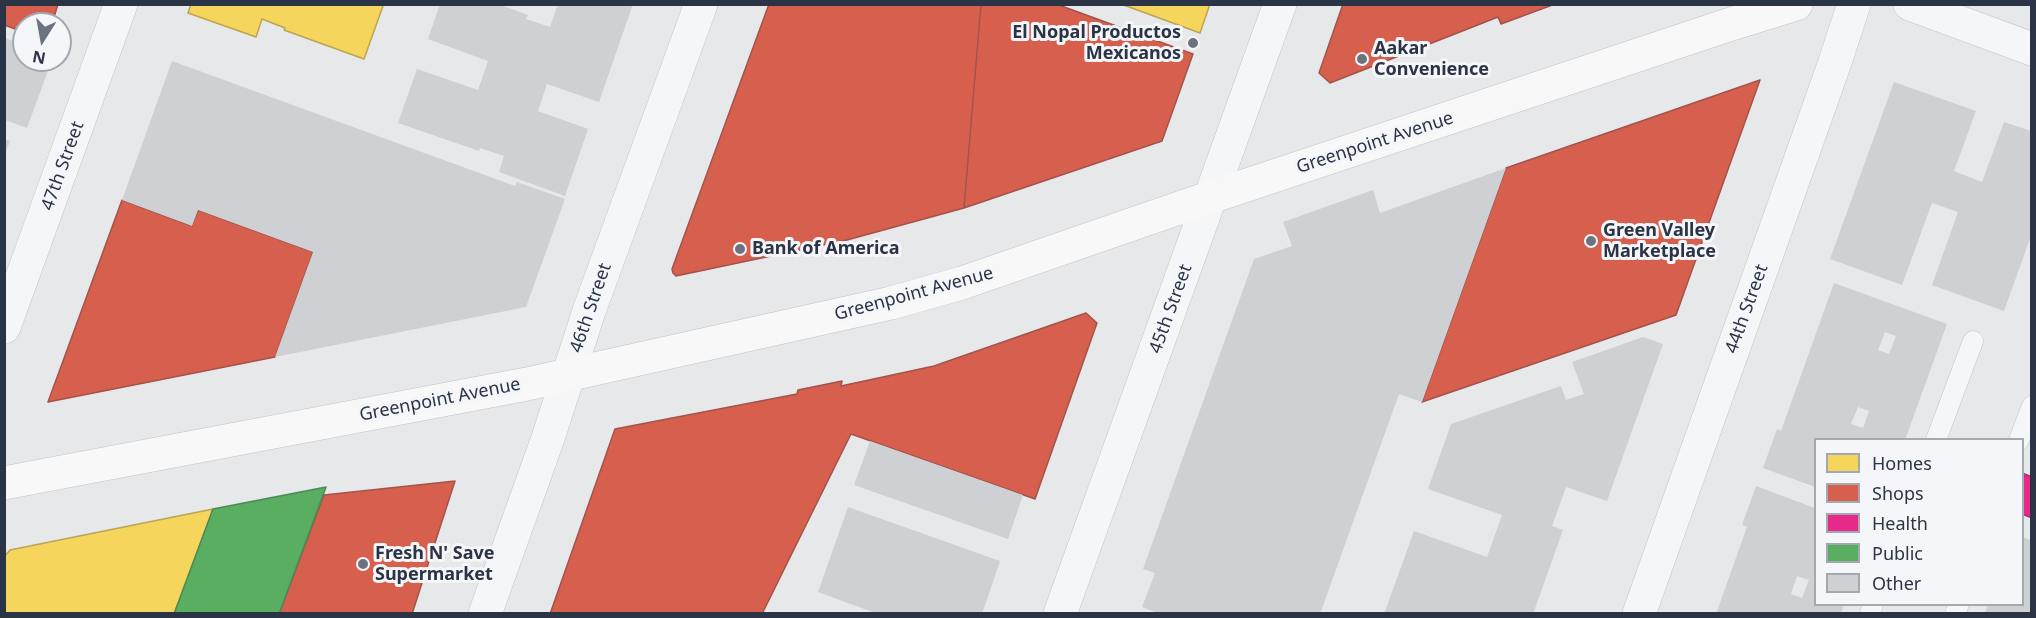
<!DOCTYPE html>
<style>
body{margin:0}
#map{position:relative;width:2036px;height:618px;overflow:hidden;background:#e6e8ea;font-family:"Noto Sans",sans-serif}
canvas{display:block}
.frame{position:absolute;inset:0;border:6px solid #2b3445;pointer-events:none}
.legend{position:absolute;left:1814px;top:438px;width:210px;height:168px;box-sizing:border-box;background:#f4f6f9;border:2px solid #a4a8b1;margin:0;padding:8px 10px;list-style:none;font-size:18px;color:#2b3445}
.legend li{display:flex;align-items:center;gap:12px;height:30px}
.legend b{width:30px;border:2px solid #a4a8b1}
.north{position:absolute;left:12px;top:12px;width:60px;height:60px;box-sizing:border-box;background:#f4f6f9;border:2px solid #a4a8b1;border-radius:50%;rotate:191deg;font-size:16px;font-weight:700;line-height:24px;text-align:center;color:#2b3445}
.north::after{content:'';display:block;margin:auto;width:21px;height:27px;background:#6c737f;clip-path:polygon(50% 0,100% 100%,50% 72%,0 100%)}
</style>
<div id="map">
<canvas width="2036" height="618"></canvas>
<div class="frame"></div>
<ul class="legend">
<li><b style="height:16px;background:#f6d55c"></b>Homes</li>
<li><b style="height:16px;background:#d6604d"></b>Shops</li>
<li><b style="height:16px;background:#e7298a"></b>Health</li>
<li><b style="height:16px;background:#5aae61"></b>Public</li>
<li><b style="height:16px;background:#ced0d3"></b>Other</li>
</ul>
<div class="north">N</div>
</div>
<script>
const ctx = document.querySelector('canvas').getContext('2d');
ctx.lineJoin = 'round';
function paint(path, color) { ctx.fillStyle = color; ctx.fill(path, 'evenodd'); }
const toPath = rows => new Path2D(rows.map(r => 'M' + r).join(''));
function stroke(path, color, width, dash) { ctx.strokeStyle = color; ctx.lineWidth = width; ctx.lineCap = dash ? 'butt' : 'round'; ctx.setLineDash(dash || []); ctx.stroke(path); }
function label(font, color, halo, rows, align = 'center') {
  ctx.font = font + ' "Noto Sans",sans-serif'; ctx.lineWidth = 6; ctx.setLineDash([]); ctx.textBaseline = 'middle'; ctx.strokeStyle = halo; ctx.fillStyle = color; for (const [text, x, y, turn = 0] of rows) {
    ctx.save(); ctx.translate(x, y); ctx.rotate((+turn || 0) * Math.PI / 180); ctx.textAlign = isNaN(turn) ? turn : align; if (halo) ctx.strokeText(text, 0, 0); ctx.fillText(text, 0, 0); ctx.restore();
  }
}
const homes = toPath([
 [191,4,380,4,383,6,364,59,284,30,285,28,262,19,256,37,188,13,191,4],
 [1121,4,1210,4,1200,33,1121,4],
 [213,509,174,614,4,614,4,557,10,550,213,509]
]);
paint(homes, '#f6d55c');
stroke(homes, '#b9a555', 1.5);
const shops = toPath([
 [4,4,58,4,52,24,24,24,24,32,4,25,4,4],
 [769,4,981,4,964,208,847,240,676,276,673,273,672,269,769,4],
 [981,4,1056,4,1193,54,1162,141,964,208,981,4],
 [1343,4,1555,4,1501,24,1498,17,1330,83,1319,73,1343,4],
 [1760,80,1676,315,1422,402,1506,168,1760,80],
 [122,200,192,226,198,210,313,252,275,357,48,402,122,200],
 [1086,313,1097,323,1035,499,851,434,762,614,550,614,615,429,797,394,798,390,842,381,841,386,934,366,1086,313],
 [455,481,412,614,279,614,324,495,455,481]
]);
paint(shops, '#d6604d');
stroke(shops, '#a3534b', 1.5);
const health = toPath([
 [2022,473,2032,477,2032,518,2022,514,2022,473]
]);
paint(health, '#e7298a');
stroke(health, '#af2c75', 1.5);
const public = toPath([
 [326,487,279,614,174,614,213,509,326,487]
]);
paint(public, '#5aae61');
stroke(public, '#4c8959', 1.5);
paint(toPath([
 [440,4,498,4,528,15,526,19,550,27,558,4,633,4,599,102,547,84,538,111,588,129,565,196,499,172,504,156,480,148,479,151,398,123,417,69,478,90,488,61,428,39],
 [5,38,24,45,24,60,52,60,27,128,5,120],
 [172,61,515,186,517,182,565,199,526,307,275,357,313,252,198,210,192,226,122,200],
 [1894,82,1976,111,1954,171,1982,182,2004,122,2031,131,2031,236,2004,311,1932,285,1958,212,1932,203,1902,285,1830,259],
 [4,139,10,141,5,154,4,154],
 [1506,168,1422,402,1399,394,1320,614,1160,614,1142,607,1155,573,1143,569,1254,259,1292,246,1283,222,1373,190,1380,213],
 [1834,283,1947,324,1905,440,1815,440,1815,487,1763,468,1777,429,1781,431],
 [1885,332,1896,336,1889,354,1878,350],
 [1858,407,1869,411,1863,428,1851,424],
 [1643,337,1663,344,1607,501,1566,487,1552,526,1563,530,1533,614,1384,614,1414,531,1487,557,1502,515,1428,489,1451,424,1561,386,1566,400,1584,394,1572,362],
 [870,441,1023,495,1008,539,854,485],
 [1756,486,1815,508,1815,604,1844,604,1841,614,1716,614,1747,527,1742,525],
 [1797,576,1809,580,1802,598,1791,594],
 [848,507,1000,561,982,614,878,614,818,592],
 [2022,537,2031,540,2031,614,1985,614,1988,604,2022,604]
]), '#ced0d3');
const service = toPath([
 [1936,440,1973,341],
 [2019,440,2032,406],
 [1870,614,1873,604],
 [1955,614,1959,604]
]);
const minor = toPath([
 [1910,4,2032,49],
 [4,327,121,4],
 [485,614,548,438,589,311,701,4],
 [1060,614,1280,4],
 [1639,614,1834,65,1854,4]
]);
const primary = toPath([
 [4,483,527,384,891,303,962,283,1211,197,1728,25,1796,4]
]);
stroke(service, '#c4c6c8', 21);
stroke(minor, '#c4c6c8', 34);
stroke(primary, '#c2c5c8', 34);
stroke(service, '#f5f6f7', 20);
stroke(minor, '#f5f6f7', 33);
stroke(primary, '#f8f8f8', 33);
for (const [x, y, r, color] of [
 [1193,43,6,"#6c737f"],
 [1362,59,6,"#6c737f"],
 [1591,241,6,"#6c737f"],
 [740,249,6,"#6c737f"],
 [363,564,6,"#6c737f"]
]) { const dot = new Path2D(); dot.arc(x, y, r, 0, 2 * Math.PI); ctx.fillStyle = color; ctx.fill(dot); stroke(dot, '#f4f6f9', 2); }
label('bold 18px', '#2b3445', '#f4f6f9', [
 ["El Nopal Productos",1181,33,"right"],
 ["Mexicanos",1181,54,"right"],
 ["Aakar",1374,49],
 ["Convenience",1374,70],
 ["Green Valley",1603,231],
 ["Marketplace",1603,252],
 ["Bank of America",752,249],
 ["Fresh N' Save",375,554],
 ["Supermarket",375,575]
], 'left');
label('18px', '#2b3445', '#f4f6f9', [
 ["Greenpoint Avenue",1375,143,-18],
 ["47th Street",63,166,-70],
 ["Greenpoint Avenue",914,294,-15],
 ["46th Street",591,308,-71],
 ["45th Street",1171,309,-70],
 ["44th Street",1747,309,-70],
 ["Greenpoint Avenue",440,400,-11]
]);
</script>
